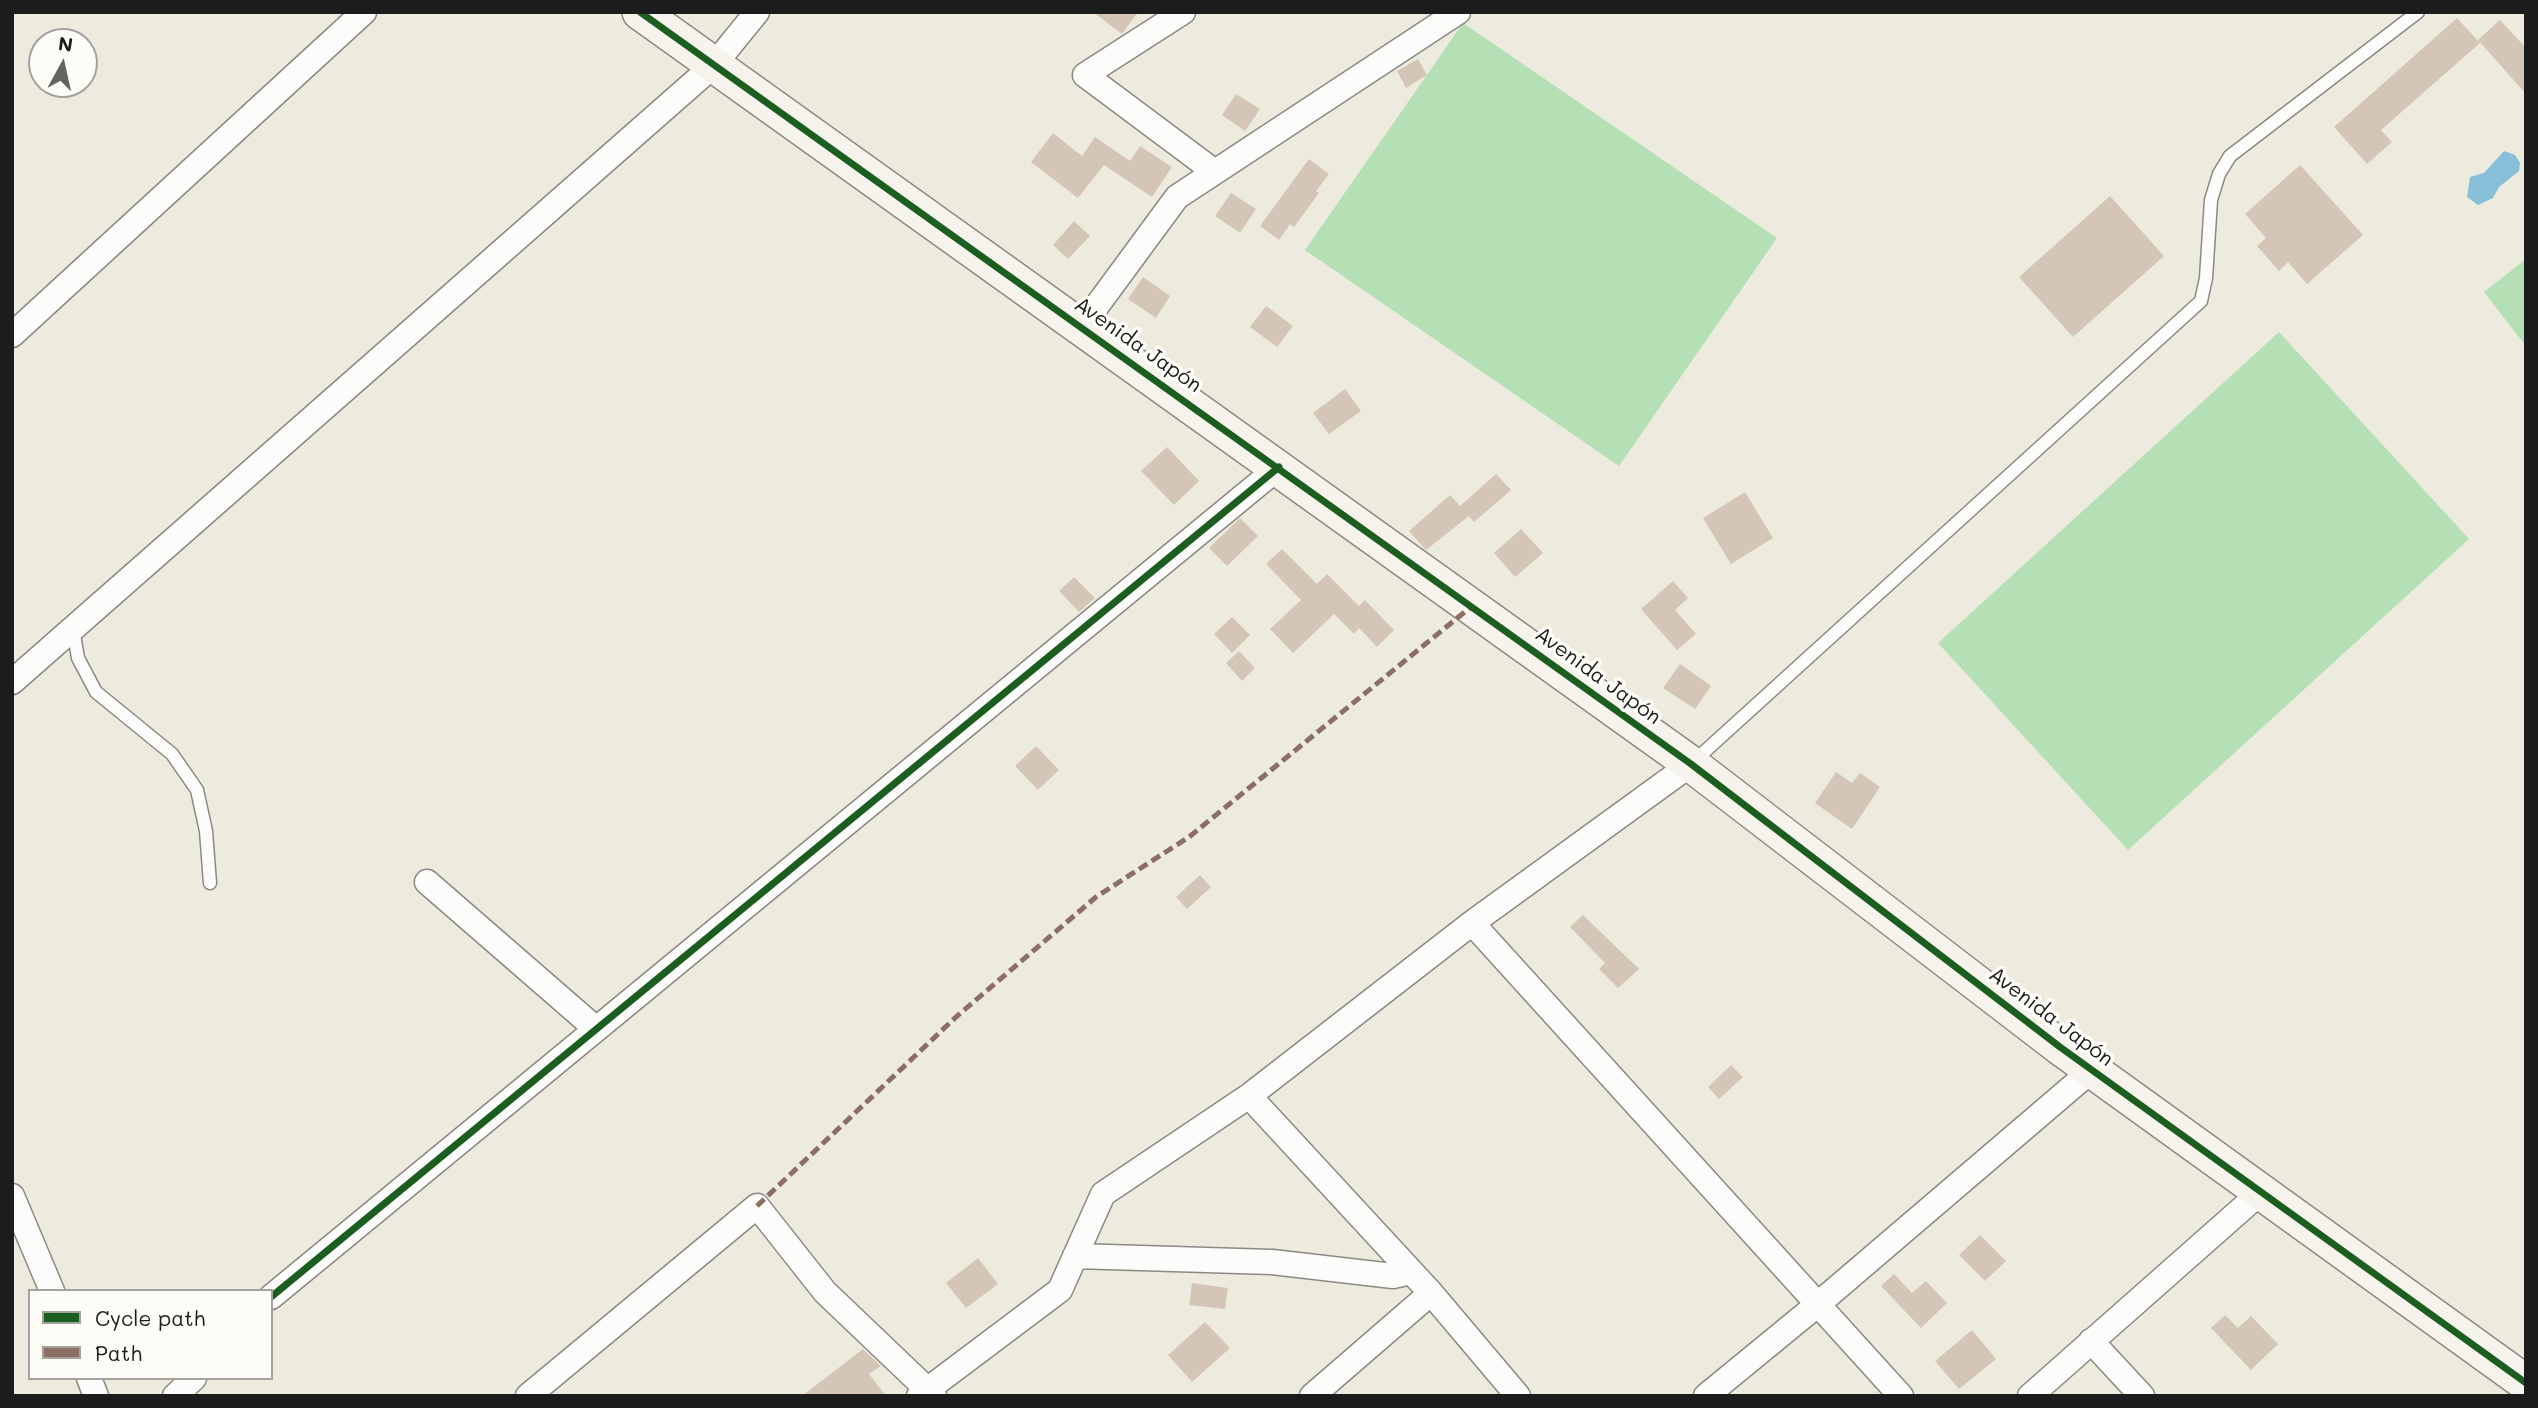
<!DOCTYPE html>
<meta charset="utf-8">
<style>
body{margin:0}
#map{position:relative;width:2538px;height:1408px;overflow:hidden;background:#edeade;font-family:Mali,sans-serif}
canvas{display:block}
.frame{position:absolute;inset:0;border:14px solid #1c1c1c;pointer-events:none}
.legend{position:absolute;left:28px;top:1289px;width:245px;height:91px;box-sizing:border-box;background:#fdfcf7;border:2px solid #a3a29f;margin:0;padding:9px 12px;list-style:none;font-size:21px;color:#1c1c1c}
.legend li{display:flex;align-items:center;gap:14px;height:35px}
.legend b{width:35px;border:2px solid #a3a29f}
.north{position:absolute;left:28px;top:28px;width:70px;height:70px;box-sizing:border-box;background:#fdfcf7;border:2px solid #a3a29f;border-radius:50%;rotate:8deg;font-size:19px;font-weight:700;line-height:28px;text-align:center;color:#1c1c1c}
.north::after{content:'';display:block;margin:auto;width:24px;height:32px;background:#656460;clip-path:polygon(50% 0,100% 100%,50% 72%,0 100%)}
</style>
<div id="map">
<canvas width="2538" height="1408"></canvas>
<div class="frame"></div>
<ul class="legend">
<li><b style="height:9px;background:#1b5e20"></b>Cycle path</li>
<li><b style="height:9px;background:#8d6e63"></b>Path</li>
</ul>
<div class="north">N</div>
</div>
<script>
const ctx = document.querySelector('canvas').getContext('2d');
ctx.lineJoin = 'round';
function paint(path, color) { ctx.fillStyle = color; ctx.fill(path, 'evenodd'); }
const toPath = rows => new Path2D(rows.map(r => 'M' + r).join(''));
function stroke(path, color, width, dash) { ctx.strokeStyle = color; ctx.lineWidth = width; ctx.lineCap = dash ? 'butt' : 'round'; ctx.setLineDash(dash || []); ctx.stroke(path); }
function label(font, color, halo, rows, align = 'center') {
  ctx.font = font + ' Mali,sans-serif'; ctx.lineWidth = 7; ctx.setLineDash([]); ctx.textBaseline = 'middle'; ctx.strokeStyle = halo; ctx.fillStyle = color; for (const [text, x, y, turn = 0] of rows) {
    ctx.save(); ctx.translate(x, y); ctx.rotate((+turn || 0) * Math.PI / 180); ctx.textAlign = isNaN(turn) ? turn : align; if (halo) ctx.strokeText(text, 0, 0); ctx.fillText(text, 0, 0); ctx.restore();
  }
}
paint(toPath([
 [1463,23,1777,238,1619,466,1305,250],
 [2526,259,2526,346,2484,292],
 [2279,332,2469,539,2128,850,1938,643]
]), '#b5e0b6');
paint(toPath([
 [2504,151,2515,155,2520,163,2519,171,2499,187,2493,198,2478,205,2467,197,2470,177,2484,173]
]), '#87bfd8');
paint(toPath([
 [1093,12,1138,12,1122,34],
 [2457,18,2480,43,2381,130,2392,142,2367,164,2334,127],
 [2500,20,2526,48,2526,94,2478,40],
 [1418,59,1427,75,1406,88,1397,71],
 [1236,94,1260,109,1245,131,1222,115],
 [1053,133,1082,156,1095,137,1130,161,1140,146,1172,167,1152,197,1104,165,1078,198,1031,162],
 [1309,159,1329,174,1316,191,1319,193,1294,227,1290,224,1279,240,1260,226],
 [2300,165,2363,235,2307,284,2288,262,2279,271,2257,246,2266,238,2245,214],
 [1231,193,1256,209,1240,233,1215,216],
 [2110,196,2164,256,2073,337,2019,277],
 [1074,221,1090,236,1068,259,1053,245],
 [1143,277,1170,296,1156,318,1128,299],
 [1266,306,1293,326,1277,347,1250,327],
 [1345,389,1361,411,1329,434,1313,413],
 [1167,447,1199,481,1174,505,1141,471],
 [1496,474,1511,490,1474,522,1469,516,1426,550,1409,531,1450,495,1460,506],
 [1745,492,1773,538,1731,564,1703,518],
 [1240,518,1258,536,1227,566,1209,548],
 [1521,529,1543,553,1515,577,1494,553],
 [1282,549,1317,584,1327,574,1359,606,1365,600,1394,630,1377,647,1359,628,1354,634,1334,614,1293,653,1270,629,1301,600,1266,564],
 [1074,577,1095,598,1079,612,1059,591],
 [1673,581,1688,598,1675,610,1696,634,1677,650,1641,609],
 [1232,617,1250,635,1232,653,1214,634],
 [1239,651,1255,668,1242,681,1226,663],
 [1680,664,1711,686,1695,709,1663,688],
 [1036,746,1059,770,1038,790,1015,766],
 [1836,772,1852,783,1860,773,1880,787,1852,829,1815,803],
 [1200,875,1211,887,1187,909,1176,897],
 [1583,915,1639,969,1618,988,1599,969,1605,963,1570,927],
 [1731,1065,1743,1077,1719,1099,1708,1087],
 [1980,1235,2006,1261,1985,1281,1959,1255],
 [978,1258,998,1284,966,1308,946,1283],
 [1894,1274,1912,1293,1926,1281,1947,1303,1921,1328,1881,1286],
 [1192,1283,1228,1288,1225,1309,1189,1305],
 [2225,1315,2238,1328,2251,1316,2278,1344,2251,1370,2211,1328],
 [1205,1322,1230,1348,1192,1382,1168,1355],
 [1972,1330,1996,1359,1959,1389,1935,1361],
 [863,1349,881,1366,869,1374,886,1396,802,1396]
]), '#d4c6b7');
const lane = toPath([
 [73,629,78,658,96,692,172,754,197,790,206,831,210,883],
 [1692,763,2201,301,2206,278,2211,200,2219,174,2230,156,2418,12]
]);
const street = toPath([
 [1183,12,1085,75,1215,172],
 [1082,326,1177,197,1458,12],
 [12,335,364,12],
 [12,682,714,65,757,12],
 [427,882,595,1028],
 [1472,923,1901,1396],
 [1249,1096,1431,1293,1518,1396],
 [12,1196,52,1291],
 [1075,1256,1272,1262,1393,1276,1411,1272],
 [271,1297,1279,467],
 [2091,1341,2142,1396],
 [89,1378,96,1396],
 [175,1396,194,1378],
 [528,1396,757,1206,825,1292,934,1396],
 [919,1396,1060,1290,1103,1194,1249,1096,1472,923,1691,764],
 [1312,1396,1431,1293],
 [1706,1396,1817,1305,2092,1070],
 [2030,1396,2261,1192]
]);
const secondary = toPath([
 [640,12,1691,764,2060,1047,2526,1383]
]);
stroke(lane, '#8b8983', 15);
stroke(street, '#8b8983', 27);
stroke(secondary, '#8b8983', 38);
stroke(lane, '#fcfcfa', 12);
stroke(street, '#fcfcfa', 24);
stroke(secondary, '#f6f2ec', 35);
stroke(toPath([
 [757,1206,956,1017,1096,897,1189,837,1472,606]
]), '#8d6e63', 5, [10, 5]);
stroke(toPath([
 [640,12,1691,764,2060,1047,2526,1383],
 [271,1297,1279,467]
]), '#1b5e20', 7);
label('21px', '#1c1c1c', '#fdfcf7', [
 ["Avenida Japón",1138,345,35],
 ["Avenida Japón",1598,676,36],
 ["Avenida Japón",2051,1017,37]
]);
</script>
